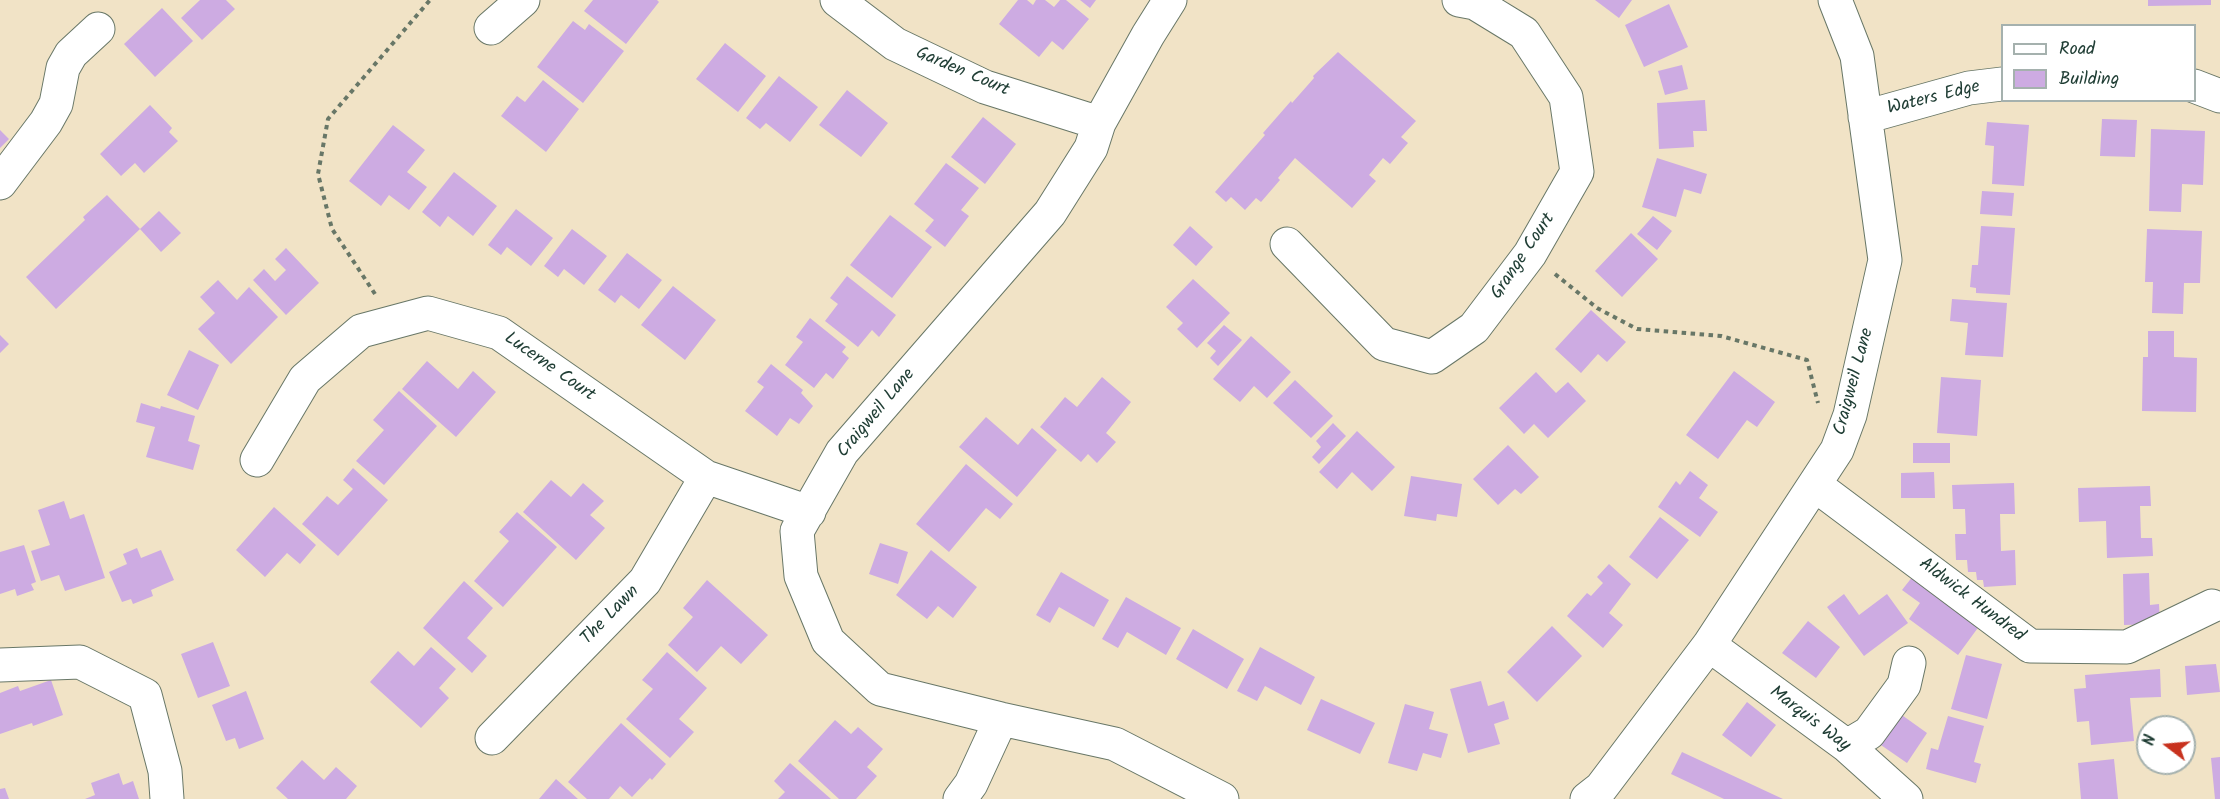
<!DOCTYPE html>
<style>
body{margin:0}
#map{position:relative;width:2220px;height:799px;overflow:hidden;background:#f1e3c6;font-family:Kalam,sans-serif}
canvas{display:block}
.legend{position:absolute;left:2001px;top:24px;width:195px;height:78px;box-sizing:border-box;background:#fff;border:2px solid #a5b1ae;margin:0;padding:8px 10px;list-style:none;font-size:18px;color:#1f3d34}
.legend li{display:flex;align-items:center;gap:12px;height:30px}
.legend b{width:30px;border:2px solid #a5b1ae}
.north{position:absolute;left:2136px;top:715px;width:60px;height:60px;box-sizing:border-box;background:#fff;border:2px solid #a5b1ae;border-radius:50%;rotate:286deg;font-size:16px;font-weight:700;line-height:24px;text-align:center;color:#1f3d34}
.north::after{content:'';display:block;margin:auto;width:21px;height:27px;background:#c8321e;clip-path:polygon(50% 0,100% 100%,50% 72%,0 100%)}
</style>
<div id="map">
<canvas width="2220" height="799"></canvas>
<ul class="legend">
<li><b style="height:8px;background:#fff"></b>Road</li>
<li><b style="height:16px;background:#cdabe2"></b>Building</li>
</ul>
<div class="north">N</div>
</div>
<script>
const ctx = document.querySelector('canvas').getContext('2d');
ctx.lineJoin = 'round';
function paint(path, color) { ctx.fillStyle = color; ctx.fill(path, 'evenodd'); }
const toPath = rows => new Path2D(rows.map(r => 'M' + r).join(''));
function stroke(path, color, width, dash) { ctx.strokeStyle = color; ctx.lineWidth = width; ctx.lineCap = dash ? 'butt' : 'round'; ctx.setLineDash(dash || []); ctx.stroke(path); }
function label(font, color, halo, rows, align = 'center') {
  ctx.font = font + ' Kalam,sans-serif'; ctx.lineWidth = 6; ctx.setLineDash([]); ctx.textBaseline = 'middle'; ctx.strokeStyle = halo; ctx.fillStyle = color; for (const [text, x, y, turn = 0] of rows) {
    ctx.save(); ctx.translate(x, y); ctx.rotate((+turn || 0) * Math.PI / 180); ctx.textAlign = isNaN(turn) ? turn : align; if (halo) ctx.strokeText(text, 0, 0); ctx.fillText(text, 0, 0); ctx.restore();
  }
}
paint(toPath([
 [200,0,226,0,235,9,202,40,181,18],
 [593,0,657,0,659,2,626,44,584,11],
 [1018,0,1027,0,1033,5,1036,0,1045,0,1054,7,1060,0,1066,0,1089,19,1063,50,1052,41,1039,57,999,24],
 [1080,0,1096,0,1090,8],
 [1595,0,1632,0,1619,18],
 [2148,0,2211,0,2211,5,2148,6],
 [1669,4,1688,47,1644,67,1625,25],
 [162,8,193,41,155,77,124,44],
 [573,21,585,30,589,24,624,51,583,103,537,67],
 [725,43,766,76,738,112,696,79],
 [1338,52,1416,121,1401,137,1408,143,1390,164,1383,158,1369,175,1376,181,1352,208,1295,158,1278,178,1280,180,1261,202,1256,198,1245,210,1231,197,1226,202,1215,192,1265,135,1263,133,1291,101,1292,103,1314,78,1313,76],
 [1682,65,1688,89,1665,95,1658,71],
 [779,76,818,107,790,142,766,123,760,129,746,118],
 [543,80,579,109,546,152,501,116,517,96,525,102],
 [847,90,888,123,861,157,819,125],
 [1705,100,1707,131,1693,131,1694,147,1659,149,1657,103],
 [150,105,172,128,169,132,178,141,144,173,135,163,121,176,100,154],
 [983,117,1016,144,985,184,951,157],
 [2102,119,2137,120,2135,157,2100,156],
 [1987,122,2029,125,2024,186,1992,184,1994,146,1985,145],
 [393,125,425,150,407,172,427,187,409,210,389,195,381,206,349,181],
 [2151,129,2205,131,2203,185,2182,184,2181,212,2149,211],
 [0,130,9,139,0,148],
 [1657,158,1707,174,1701,194,1684,189,1676,217,1642,207],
 [946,163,979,188,961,210,969,216,945,247,925,231,934,220,914,204],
 [454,172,497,206,473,236,448,216,440,227,422,212],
 [1982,191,2014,193,2012,216,1980,214],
 [107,195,140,229,56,309,26,277,85,220,83,217],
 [516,209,553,238,531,266,507,247,501,255,488,245],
 [159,211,181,233,161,252,140,229],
 [890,215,932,247,892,298,850,265],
 [1653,216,1672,231,1657,250,1637,234],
 [1190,226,1213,247,1196,266,1173,245],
 [1981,226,2015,228,2010,295,1976,293,1976,288,1970,287,1972,265,1978,265],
 [572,229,607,256,584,285,564,269,558,277,544,266],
 [2147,229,2202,231,2200,283,2184,283,2183,314,2152,313,2153,282,2145,282],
 [1631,233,1658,259,1622,297,1595,271],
 [286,248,319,283,286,315,253,280,264,269,275,281,286,270,275,259],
 [627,253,662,280,639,309,621,295,615,303,598,290],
 [847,276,896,315,879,337,872,330,858,347,825,321,838,304,830,298],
 [1193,279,1230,313,1197,348,1177,329,1183,323,1166,307],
 [218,280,237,300,249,287,278,317,231,364,198,329,215,313,200,297],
 [673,286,716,320,685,360,641,325],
 [1952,299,2007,303,2003,357,1965,355,1968,323,1950,321],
 [1591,310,1626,342,1607,362,1598,354,1581,373,1555,349],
 [810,318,846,347,842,352,849,358,833,379,826,373,814,388,785,365,803,342,796,337],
 [1224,325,1242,340,1218,366,1210,358,1216,351,1207,343],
 [2148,331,2174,331,2174,357,2197,358,2196,412,2142,411,2143,357,2148,357],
 [0,335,9,344,0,353],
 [1251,336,1291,372,1267,398,1254,386,1240,402,1213,379],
 [189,350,219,365,198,410,167,395],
 [427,361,458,389,473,371,496,392,456,437,402,389],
 [771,364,803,390,801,393,813,406,799,424,790,418,777,436,745,411,764,387,757,382],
 [1734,371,1775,402,1757,427,1747,420,1718,459,1686,435],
 [1536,372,1556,393,1568,382,1586,401,1548,438,1534,424,1524,434,1499,408],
 [1102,377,1131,402,1106,433,1116,442,1097,463,1088,454,1081,462,1040,427,1065,397,1077,407],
 [1941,377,1981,380,1977,436,1937,433],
 [1295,380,1333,416,1311,438,1273,403],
 [399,391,437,426,384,485,356,461,384,430,373,420],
 [141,403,160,409,161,406,195,416,188,441,200,445,193,470,146,457,155,427,136,422],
 [986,417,1018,445,1032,428,1057,450,1017,497,959,447],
 [1333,423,1346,436,1319,464,1312,457,1321,447,1316,441],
 [1357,431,1395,467,1372,491,1352,472,1337,489,1319,472],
 [1913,443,1950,443,1950,463,1913,463],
 [1508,445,1539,477,1521,494,1515,489,1498,505,1473,479],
 [966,464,1013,504,1000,519,986,508,949,552,916,524],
 [353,468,388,500,338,556,302,524,327,496,338,505,353,489,343,480],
 [1690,471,1708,485,1699,498,1718,512,1700,537,1658,507,1676,481,1680,485],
 [1934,472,1935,498,1901,498,1901,473],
 [1411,476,1462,484,1457,517,1437,514,1436,521,1404,516],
 [551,480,571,497,583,483,604,501,590,515,605,528,576,560,523,512],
 [2014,483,2015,514,2000,514,2001,551,2015,550,2016,585,1984,587,1983,580,1977,580,1976,572,1968,572,1967,560,1956,560,1955,534,1966,534,1965,509,1953,509,1952,485],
 [2150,486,2151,506,2140,506,2141,538,2152,538,2153,556,2107,558,2106,521,2079,522,2078,488],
 [64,501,70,519,84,514,105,578,65,591,59,575,41,581,31,551,50,545,38,510],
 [274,507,316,545,300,564,287,553,265,577,236,550],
 [517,512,557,547,503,607,474,581,509,541,499,532],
 [1660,517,1689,540,1657,579,1629,557],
 [880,543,908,552,898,584,869,574],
 [24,545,36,582,31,584,34,590,17,596,15,589,0,594,0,552],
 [137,548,141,558,161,550,174,580,151,590,153,596,133,604,131,599,122,602,109,572,127,564,123,554],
 [931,550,977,587,953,618,938,606,927,619,896,595],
 [1609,564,1631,584,1609,613,1623,625,1603,648,1567,616,1587,593,1591,596,1603,583,1597,577],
 [1061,572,1109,600,1094,627,1059,607,1050,623,1036,615],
 [2149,573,2150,605,2159,604,2160,624,2124,625,2123,574],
 [1913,576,1980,625,1958,655,1909,619,1920,603,1902,590],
 [707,580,768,635,741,664,721,646,697,672,668,645,693,617,683,608],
 [464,581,493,608,467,638,487,656,472,673,423,628],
 [1844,594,1859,615,1887,594,1908,623,1864,656,1827,607],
 [1126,597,1181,628,1166,655,1127,632,1118,648,1102,639],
 [1808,621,1840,647,1816,678,1782,653],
 [1552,626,1582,656,1537,702,1507,672],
 [1193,629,1244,659,1227,689,1176,659],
 [213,642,230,686,198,698,181,654],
 [431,647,456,669,439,688,449,698,421,728,370,682,398,651,414,666],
 [1260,647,1315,677,1301,705,1265,686,1257,701,1237,691],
 [667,652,707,688,679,719,694,732,670,758,626,719,653,689,642,680],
 [1966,655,2002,664,1987,719,1951,709],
 [2216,664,2220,692,2187,695,2185,666],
 [2160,669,2161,697,2130,698,2134,741,2091,745,2089,721,2077,722,2074,689,2086,688,2085,675],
 [51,680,63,715,33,726,32,723,0,734,0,693,18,686,20,691],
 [1481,681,1488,706,1504,701,1509,719,1494,724,1500,744,1468,753,1450,689],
 [246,691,264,739,239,749,235,738,226,741,212,705],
 [1321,699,1375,723,1360,754,1307,730],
 [1747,702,1776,725,1751,757,1722,735],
 [1405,704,1434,712,1429,729,1448,734,1441,758,1423,753,1417,771,1388,763],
 [1899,713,1927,733,1907,763,1878,743],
 [1948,716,1984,726,1974,762,1981,764,1976,783,1926,769,1931,748,1938,750],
 [835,720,851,734,858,727,883,749,867,767,877,776,856,799,839,799,798,761],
 [621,723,666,764,652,780,650,778,632,797,620,786,609,799,587,799,568,782],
 [1682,752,1783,799,1724,799,1671,774],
 [2220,757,2220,799,2215,799,2211,758],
 [2114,759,2118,799,2081,799,2078,763],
 [302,760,324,780,336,767,357,786,346,799,288,799,276,788],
 [790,763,831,799,778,799,785,792,774,781],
 [119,773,123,785,133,781,139,799,85,799,95,795,91,783],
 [556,779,578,799,539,799],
 [5,788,9,799,0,799,0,789]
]), '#cdabe2');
const minor = toPath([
 [837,0,895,44,985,87,1099,123],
 [1170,0,1148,35,1099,123,1091,148,1050,213,842,452,797,531,801,576,828,641,880,689,1001,719,1115,744,1222,799],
 [491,28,523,0],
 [2194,86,2220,96],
 [1865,117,1969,88,2002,84],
 [0,183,46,122,56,104,63,68,71,54,98,29],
 [1287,244,1384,344,1432,357,1474,328,1530,254,1577,172,1566,97,1524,33,1475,3,1459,0],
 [257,460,305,379,361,331,428,313,499,333,706,477,809,512],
 [1815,485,2030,646,2127,647,2212,606],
 [1709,645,1847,746,1906,799],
 [0,665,80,662,145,695,165,771,167,799],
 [492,738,645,581,706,477],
 [1847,746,1869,733,1904,685,1909,663],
 [960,799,971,784,1001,719],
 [1587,799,1601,788,1709,645,1837,450,1850,415,1885,260,1857,56,1835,0]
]);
stroke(minor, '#687767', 35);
stroke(toPath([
 [1555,274,1597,308,1637,329,1721,336,1807,360,1818,403],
 [375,294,332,229,318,174,328,119,430,0]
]), '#687767', 4, [4.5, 4.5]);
stroke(minor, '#fff', 33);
label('18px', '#1f3d34', '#fff', [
 ["Garden Court",962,73,23],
 ["Waters Edge",1934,99,-14],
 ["Grange Court",1524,257,-56],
 ["Lucerne Court",549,368,35],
 ["Craigweil Lane",1855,382,-75],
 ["Craigweil Lane",877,414,-50],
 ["Aldwick Hundred",1971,601,37],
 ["The Lawn",611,616,-46],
 ["Marquis Way",1809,720,37]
]);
</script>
